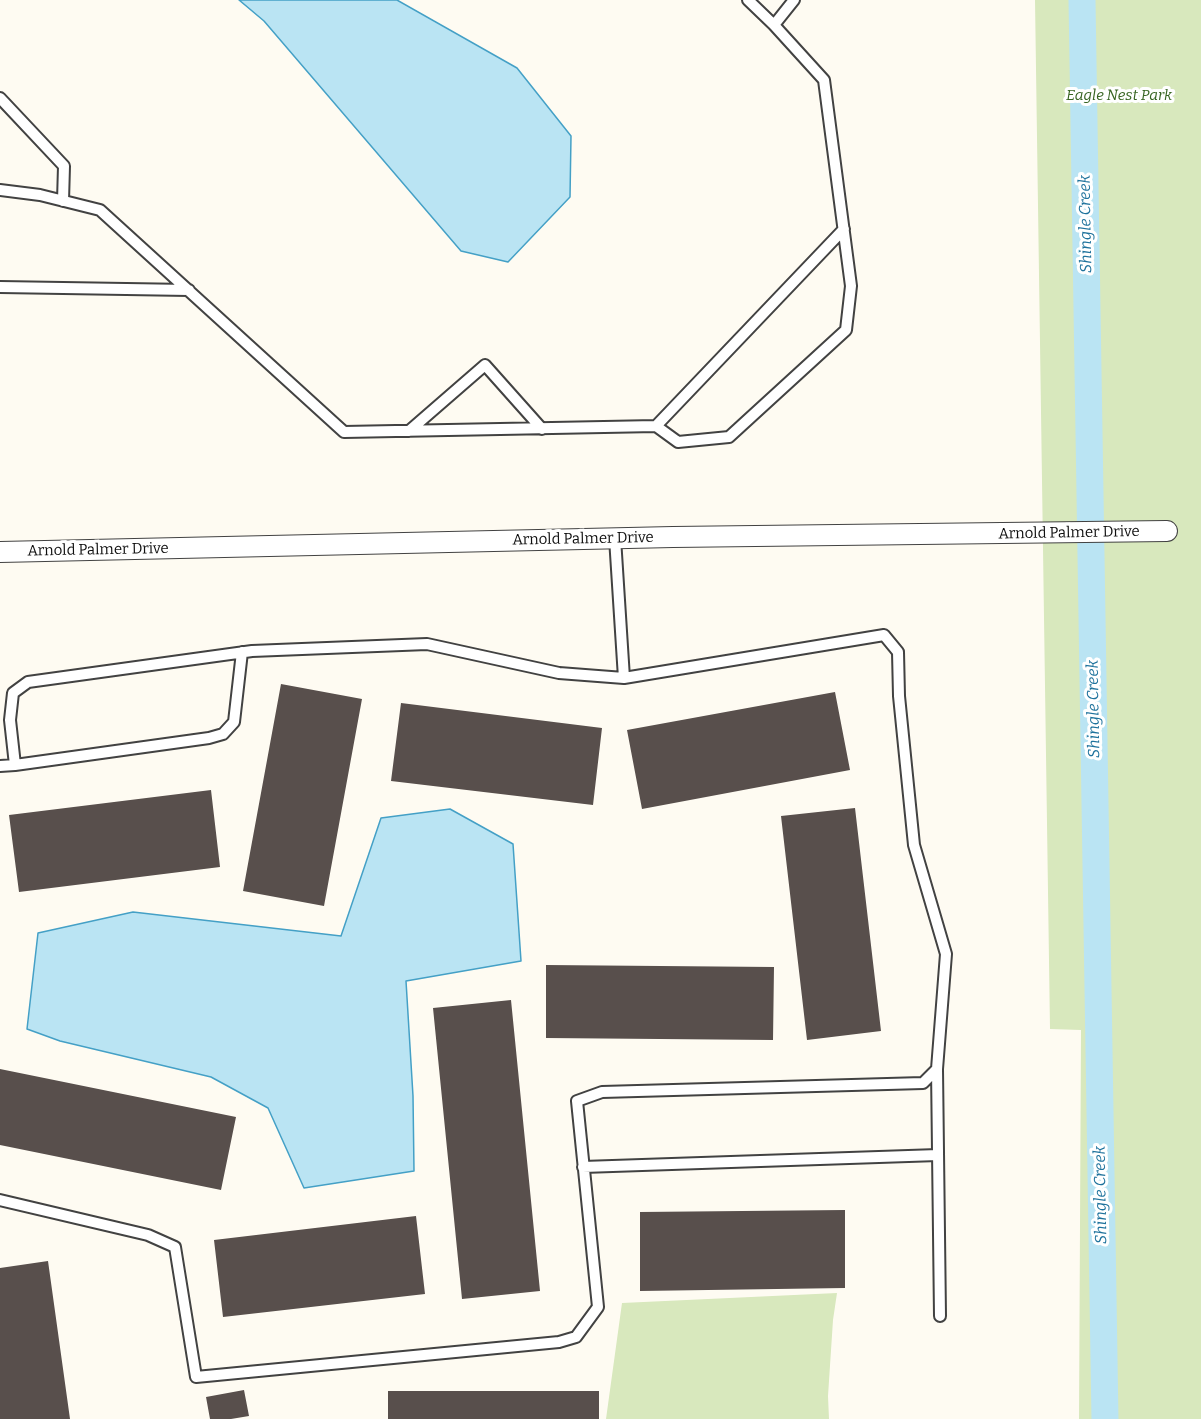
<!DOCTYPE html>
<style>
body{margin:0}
canvas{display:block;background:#fefbf2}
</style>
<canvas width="1201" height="1419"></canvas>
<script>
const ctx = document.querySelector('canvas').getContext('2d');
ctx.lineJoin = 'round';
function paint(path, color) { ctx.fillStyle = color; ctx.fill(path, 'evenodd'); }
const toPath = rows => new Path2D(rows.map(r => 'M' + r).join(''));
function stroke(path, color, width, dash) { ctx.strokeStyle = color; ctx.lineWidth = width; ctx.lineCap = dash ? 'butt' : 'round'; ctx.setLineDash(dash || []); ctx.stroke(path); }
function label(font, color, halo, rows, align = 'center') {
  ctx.font = font + ' Bitter,serif'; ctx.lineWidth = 6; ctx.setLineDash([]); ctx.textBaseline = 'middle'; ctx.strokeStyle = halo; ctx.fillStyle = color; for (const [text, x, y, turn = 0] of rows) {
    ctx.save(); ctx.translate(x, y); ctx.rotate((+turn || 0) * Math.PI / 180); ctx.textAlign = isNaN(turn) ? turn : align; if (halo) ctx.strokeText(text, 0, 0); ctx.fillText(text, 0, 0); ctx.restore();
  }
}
paint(toPath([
 [1035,0,1201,0,1201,1419,1079,1419,1081,1030,1050,1029],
 [837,1293,833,1320,828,1396,829,1419,606,1419,622,1303]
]), '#d8e8bd');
const water = toPath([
 [239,0,397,0,517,68,571,136,570,197,508,262,461,251,264,21,239,0],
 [450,809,513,844,521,961,406,981,413,1096,414,1171,304,1188,268,1108,211,1077,60,1041,27,1029,38,933,133,912,341,936,381,818,450,809]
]);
paint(water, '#bae4f3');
stroke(water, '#44a0c6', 1.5);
stroke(toPath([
 [1082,0,1105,1419]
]), '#bae4f3', 27);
paint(toPath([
 [281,684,362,699,324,906,243,891],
 [835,692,850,770,642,809,627,730],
 [401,703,602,728,593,805,391,781],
 [211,790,220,867,19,892,9,815],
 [855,808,881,1031,807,1040,781,816],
 [546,965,774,967,773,1040,546,1038],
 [511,1000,540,1291,462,1299,433,1008],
 [0,1069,236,1117,221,1190,0,1145],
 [845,1210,845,1288,640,1291,640,1212],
 [416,1216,425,1294,223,1317,214,1240],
 [48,1261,70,1419,0,1419,0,1268],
 [244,1390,249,1416,231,1419,210,1419,206,1397],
 [388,1391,599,1391,599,1419,388,1419]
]), '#584f4c');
const service = toPath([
 [774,25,794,0],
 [0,98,64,166,63,201],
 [0,190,40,195,100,210,344,432,656,426,678,442,729,437,846,330,851,286,824,80,774,25,748,0],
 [0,287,189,290],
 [656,426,844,229],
 [409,431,485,365,542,429],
 [615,538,624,678],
 [15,765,209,738,223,734,234,722,242,652],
 [0,766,15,765,10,720,13,693,28,682,252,651,427,644,559,673,624,678,884,635,898,652,899,696,914,845,946,954,937,1069,923,1083,602,1092,577,1101,598,1307,576,1337,559,1342,196,1377,175,1247,148,1235,0,1200],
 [937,1069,940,1316],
 [583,1167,938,1155]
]);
const minor = toPath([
 [0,552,673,537,1167,531]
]);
stroke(service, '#424242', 14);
stroke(minor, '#424242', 22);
stroke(service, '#fff', 10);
stroke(minor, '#fff', 20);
label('italic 15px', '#376422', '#fff', [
 ["Eagle Nest Park",1119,96]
]);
label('15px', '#0f0f0f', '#fff', [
 ["Arnold Palmer Drive",1069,533,-1],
 ["Arnold Palmer Drive",583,539,-1],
 ["Arnold Palmer Drive",98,550,-1]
]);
label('italic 16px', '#1e729c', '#fff', [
 ["Shingle Creek",1086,224,-91],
 ["Shingle Creek",1094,709,-91],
 ["Shingle Creek",1101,1195,-91]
]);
</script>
